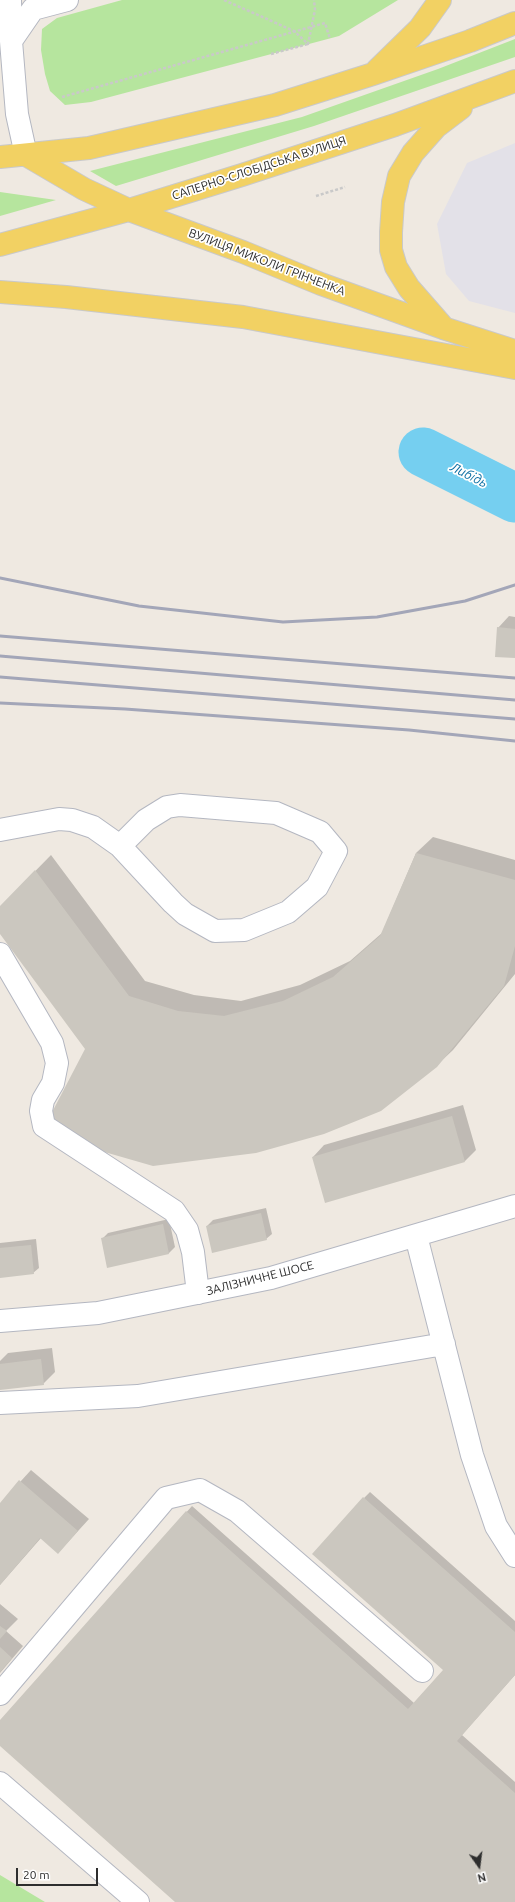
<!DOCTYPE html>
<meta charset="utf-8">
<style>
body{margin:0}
#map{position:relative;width:515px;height:1902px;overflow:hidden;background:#efe9e1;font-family:Ubuntu,sans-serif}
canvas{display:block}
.north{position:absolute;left:459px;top:1846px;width:40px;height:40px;-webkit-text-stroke:3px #fff;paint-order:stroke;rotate:166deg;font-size:11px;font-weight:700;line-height:16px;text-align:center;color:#2e2e2e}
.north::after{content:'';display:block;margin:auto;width:14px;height:18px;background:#2e2e2e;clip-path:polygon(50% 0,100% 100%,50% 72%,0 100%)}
.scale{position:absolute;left:16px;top:1868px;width:82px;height:18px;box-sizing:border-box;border:2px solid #2e2e2e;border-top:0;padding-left:5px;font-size:12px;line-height:14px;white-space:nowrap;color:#2e2e2e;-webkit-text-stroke:3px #fff;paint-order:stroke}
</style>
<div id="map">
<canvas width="515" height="1902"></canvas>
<div class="north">N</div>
<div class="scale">20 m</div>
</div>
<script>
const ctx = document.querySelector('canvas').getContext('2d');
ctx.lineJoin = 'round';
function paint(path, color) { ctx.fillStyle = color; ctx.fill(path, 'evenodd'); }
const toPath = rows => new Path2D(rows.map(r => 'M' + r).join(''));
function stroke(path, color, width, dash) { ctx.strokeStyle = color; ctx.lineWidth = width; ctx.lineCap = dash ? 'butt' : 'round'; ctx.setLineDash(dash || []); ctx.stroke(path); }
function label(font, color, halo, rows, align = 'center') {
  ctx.font = font + ' Ubuntu,sans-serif'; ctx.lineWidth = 3.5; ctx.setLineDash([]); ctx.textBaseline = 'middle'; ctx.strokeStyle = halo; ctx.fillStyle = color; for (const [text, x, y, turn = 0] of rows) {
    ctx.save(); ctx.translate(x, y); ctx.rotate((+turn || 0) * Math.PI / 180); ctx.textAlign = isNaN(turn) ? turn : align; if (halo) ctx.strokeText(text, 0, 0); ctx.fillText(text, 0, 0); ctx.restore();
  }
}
paint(toPath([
 [515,143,515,313,469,301,446,274,437,224,467,163]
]), '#e3e1e8');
paint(toPath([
 [122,0,398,0,339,36,91,102,65,105,50,91,45,74,41,50,42,29,57,18],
 [515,39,515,57,314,126,116,186,90,171,302,117,438,69],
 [0,192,56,200,0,216],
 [0,1875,45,1902,0,1902]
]), '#b6e59e');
paint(toPath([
 [509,616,515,617,515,657,498,628],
 [433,837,515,860,515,974,453,1050,436,1066,87,1049,0,932,0,907,51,855,145,981,194,995,241,1001,300,985,350,961,382,933,416,853],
 [463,1105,476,1150,465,1161,313,1157,324,1145],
 [266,1208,272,1234,266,1239,207,1226,213,1220],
 [169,1219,175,1247,169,1253,108,1267,102,1239,108,1233],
 [36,1239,39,1268,33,1273,0,1277,0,1243],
 [52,1348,55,1372,43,1384,0,1389,0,1361,8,1353],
 [31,1470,89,1519,58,1553,41,1538,0,1585,0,1504],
 [370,1492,515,1621,515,1675,462,1735,515,1782,515,1902,177,1902,0,1745,0,1721,192,1506,414,1703,444,1670,364,1498],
 [0,1604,18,1619,6,1631,23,1646,0,1673]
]), '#0003');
stroke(toPath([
 [423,452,515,498]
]), '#75cff0', 49);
paint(toPath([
 [497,627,515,629,515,658,495,657],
 [416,853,515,880,515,946,504,986,437,1067,381,1111,324,1134,256,1153,153,1166,101,1151,48,1120,85,1049,0,934,0,906,35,870,129,996,178,1011,224,1016,283,1001,333,977,380,936],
 [452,1116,465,1162,325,1203,312,1157],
 [261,1213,267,1240,212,1253,206,1226],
 [163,1224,169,1254,107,1268,101,1238],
 [31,1245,34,1274,0,1278,0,1248],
 [41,1359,44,1385,0,1390,0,1364],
 [19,1480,78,1531,58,1554,40,1538,0,1585,0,1503],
 [363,1497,515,1632,515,1675,457,1741,515,1793,515,1902,175,1902,0,1746,0,1720,186,1511,408,1709,443,1670,312,1554],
 [0,1626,7,1631,0,1639],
 [0,1647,12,1658,0,1672]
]), '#cbc7bf');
const minor = toPath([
 [10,0,11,41],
 [26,155,17,114,11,41,33,9,67,0],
 [0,830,59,819,72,820,93,827,120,846,173,903,185,914,215,931,244,930,288,912,317,887,336,851,320,832,276,813,180,805,167,807,146,820,120,846],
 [0,954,52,1043,57,1063,53,1083,43,1100,41,1111,44,1126,174,1211,187,1230,193,1252,198,1293],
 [416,1236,472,1455,496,1526,515,1556],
 [0,1321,98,1313,271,1278,515,1206],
 [0,1403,138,1396,444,1344],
 [0,1694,166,1498,200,1490,237,1511,422,1671],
 [0,1783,138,1902]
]);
const major = toPath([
 [377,70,420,28,440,0],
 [26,155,84,189,129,210,243,252,321,284,443,328,515,351],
 [0,157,89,148,275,105,373,74,470,41,515,23],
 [0,245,129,210,242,175,395,125,515,81],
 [0,292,66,297,243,317,515,368],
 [443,327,409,288,396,267,391,250,391,232,393,202,399,176,413,153,436,127,461,108]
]);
stroke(minor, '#b4b7c1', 24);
stroke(major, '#c9c9c9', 24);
stroke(toPath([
 [224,0,294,31,308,44,315,10,314,0],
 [271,54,308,44],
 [62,97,325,23,330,39],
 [316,196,345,187]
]), '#c9c9c9', 2.5, [3, 2]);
stroke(minor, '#fff', 22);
stroke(major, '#f2d163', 22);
stroke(toPath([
 [0,578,139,606,283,622,377,617,465,601,515,585],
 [0,636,515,678],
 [0,656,515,700],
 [0,677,515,719],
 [0,703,125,709,409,730,515,741]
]), '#a3a6b8', 3);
label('12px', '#2e2e2e', '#fff', [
 ["САПЕРНО-СЛОБІДСЬКА ВУЛИЦЯ",259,168,-18],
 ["ВУЛИЦЯ МИКОЛИ ГРІНЧЕНКА",267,262,21],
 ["ЗАЛІЗНИЧНЕ ШОСЕ",260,1278,-14]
]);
label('italic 13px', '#0d6fa3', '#fff', [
 ["Либідь",469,475,27]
]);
</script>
